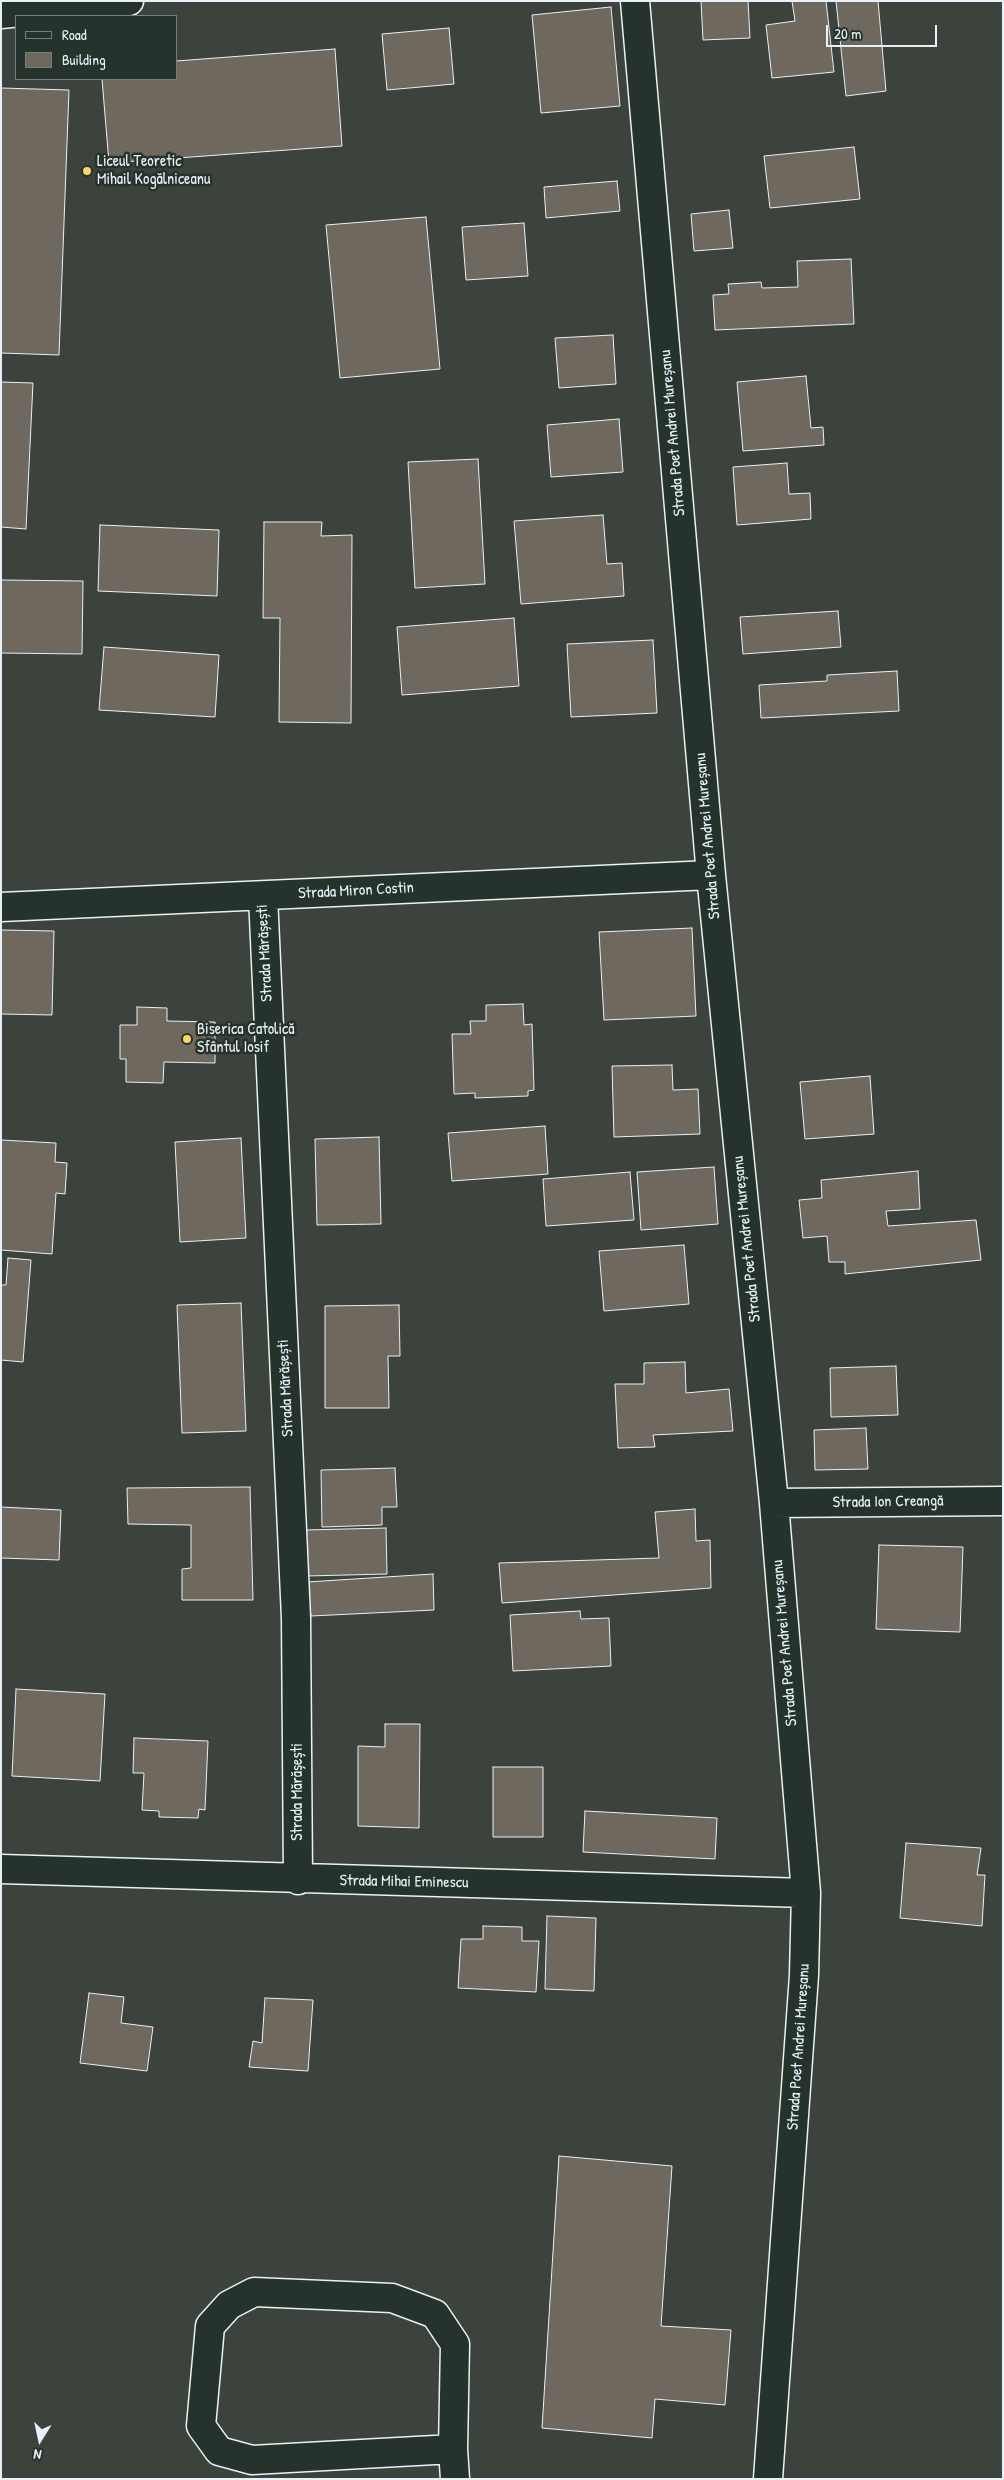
<!DOCTYPE html>
<meta charset="utf-8">
<style>
body{margin:0}
#map{position:relative;width:1004px;height:2480px;overflow:hidden;background:#3c433c;font-family:"Patrick Hand",sans-serif}
canvas{display:block}
.frame{position:absolute;inset:0;border:2px solid #e8f1f8;pointer-events:none}
.legend{position:absolute;left:15px;top:15px;width:162px;height:65px;box-sizing:border-box;background:#26332d;border:1px solid #747f7e;margin:0;padding:6px 9px;list-style:none;font-size:15px;color:#e8f1f8}
.legend li{display:flex;align-items:center;gap:10px;height:25px}
.legend b{width:25px;border:1px solid #747f7e}
.north{position:absolute;left:15px;top:2415px;width:50px;height:50px;-webkit-text-stroke:4px #26332d;paint-order:stroke;rotate:190deg;font-size:14px;font-weight:700;line-height:20px;text-align:center;color:#e8f1f8}
.north::after{content:'';display:block;margin:auto;width:18px;height:22px;background:#e8f1f8;clip-path:polygon(50% 0,100% 100%,50% 72%,0 100%)}
.scale{position:absolute;left:826px;top:25px;width:111px;height:22px;box-sizing:border-box;border:2px solid #e8f1f8;border-top:0;padding-left:6px;font-size:15px;line-height:18px;white-space:nowrap;color:#e8f1f8;-webkit-text-stroke:4px #26332d;paint-order:stroke}
</style>
<div id="map">
<canvas width="1004" height="2480"></canvas>
<div class="frame"></div>
<ul class="legend">
<li><b style="height:6px;background:#26332d"></b>Road</li>
<li><b style="height:14px;background:#6f685f"></b>Building</li>
</ul>
<div class="north">N</div>
<div class="scale">20 m</div>
</div>
<script>
const ctx = document.querySelector('canvas').getContext('2d');
ctx.lineJoin = 'round';
function paint(path, color) { ctx.fillStyle = color; ctx.fill(path, 'evenodd'); }
const toPath = rows => new Path2D(rows.map(r => 'M' + r).join(''));
function stroke(path, color, width, dash) { ctx.strokeStyle = color; ctx.lineWidth = width; ctx.lineCap = dash ? 'butt' : 'round'; ctx.setLineDash(dash || []); ctx.stroke(path); }
function label(font, color, halo, rows, align = 'center') {
  ctx.font = font + ' "Patrick Hand",sans-serif'; ctx.lineWidth = 5; ctx.setLineDash([]); ctx.textBaseline = 'middle'; ctx.strokeStyle = halo; ctx.fillStyle = color; for (const [text, x, y, turn = 0] of rows) {
    ctx.save(); ctx.translate(x, y); ctx.rotate((+turn || 0) * Math.PI / 180); ctx.textAlign = isNaN(turn) ? turn : align; if (halo) ctx.strokeText(text, 0, 0); ctx.fillText(text, 0, 0); ctx.restore();
  }
}
const building = toPath([
 [701,1,748,1,750,38,703,40,701,1],
 [792,1,826,1,834,72,772,78,766,25,795,21,792,1],
 [836,1,878,1,886,91,846,96,836,1],
 [611,7,620,106,541,113,532,15,611,7],
 [449,28,454,84,387,90,382,34,449,28],
 [335,49,342,146,109,163,102,79,176,79,176,61,335,49],
 [1,88,69,90,59,355,1,353,1,88],
 [854,147,860,199,770,208,764,156,854,147],
 [617,181,620,211,546,218,544,187,617,181],
 [729,210,733,248,694,251,691,214,729,210],
 [426,217,440,369,340,378,326,225,426,217],
 [524,223,528,276,466,280,462,227,524,223],
 [851,259,854,324,715,330,713,295,729,294,728,284,761,282,762,288,798,287,797,261,851,259],
 [613,335,616,384,559,388,555,338,613,335],
 [806,376,811,428,823,427,824,445,743,451,737,382,806,376],
 [1,382,33,383,26,529,1,527,1,382],
 [619,419,623,472,551,477,547,425,619,419],
 [478,459,485,584,415,588,408,462,478,459],
 [787,463,789,494,810,493,811,519,737,525,733,467,787,463],
 [603,515,607,564,622,563,624,596,521,604,514,521,603,515],
 [264,522,322,522,321,536,352,535,351,723,279,722,280,618,263,618,264,522],
 [100,525,219,530,217,596,98,591,100,525],
 [1,580,83,581,82,654,1,653,1,580],
 [838,611,841,647,743,654,740,617,838,611],
 [514,618,519,686,402,695,397,627,514,618],
 [653,640,657,713,571,717,567,644,653,640],
 [104,647,219,655,215,717,99,710,104,647],
 [897,671,899,711,761,718,759,685,827,681,827,675,897,671],
 [692,928,696,1016,604,1020,599,932,692,928],
 [1,930,54,931,52,1015,1,1014,1,930],
 [523,1004,524,1025,532,1024,534,1090,528,1091,528,1096,475,1098,475,1093,454,1094,452,1034,471,1034,470,1021,486,1021,486,1005,523,1004],
 [137,1007,167,1008,167,1021,215,1022,215,1063,164,1062,163,1083,126,1082,126,1059,120,1059,120,1025,137,1025,137,1007],
 [672,1065,673,1090,698,1089,700,1134,614,1137,612,1066,672,1065],
 [870,1076,874,1134,805,1139,800,1082,870,1076],
 [545,1126,548,1174,452,1181,448,1133,545,1126],
 [379,1137,381,1224,317,1225,315,1139,379,1137],
 [241,1138,246,1238,180,1242,175,1142,241,1138],
 [1,1140,56,1143,55,1162,67,1163,65,1194,56,1193,52,1254,1,1250,1,1140],
 [714,1167,718,1224,641,1230,637,1172,714,1167],
 [918,1171,920,1209,886,1211,888,1226,976,1220,981,1260,845,1274,845,1262,829,1262,827,1236,803,1238,799,1200,822,1198,821,1180,918,1171],
 [630,1172,634,1220,546,1226,543,1179,630,1172],
 [684,1245,689,1304,604,1311,599,1251,684,1245],
 [8,1258,31,1260,23,1362,1,1360,1,1285,6,1285,8,1258],
 [241,1303,246,1431,182,1433,177,1305,241,1303],
 [399,1305,400,1356,388,1356,389,1408,325,1408,325,1306,399,1305],
 [685,1362,686,1393,729,1389,733,1431,653,1435,655,1447,618,1448,615,1384,644,1384,644,1363,685,1362],
 [896,1366,898,1415,831,1417,830,1368,896,1366],
 [866,1428,868,1469,815,1470,814,1430,866,1428],
 [395,1468,397,1507,382,1507,382,1525,322,1527,321,1470,395,1468],
 [250,1487,253,1600,182,1600,182,1569,191,1568,191,1525,128,1524,127,1488,250,1487],
 [1,1507,61,1510,59,1560,1,1558,1,1507],
 [695,1509,696,1541,710,1540,711,1588,502,1603,499,1563,659,1558,655,1512,695,1509],
 [386,1528,387,1574,306,1576,305,1530,386,1528],
 [879,1545,963,1547,960,1632,876,1629,879,1545],
 [433,1574,434,1610,311,1616,307,1582,433,1574],
 [580,1611,581,1619,609,1618,611,1666,513,1671,510,1615,580,1611],
 [16,1689,105,1694,100,1781,12,1776,16,1689],
 [385,1724,420,1724,419,1828,358,1826,358,1746,385,1747,385,1724],
 [134,1738,208,1741,205,1810,199,1809,198,1818,159,1817,159,1811,142,1810,144,1773,133,1773,134,1738],
 [493,1767,543,1767,543,1837,493,1837,493,1767],
 [585,1811,717,1818,715,1859,583,1852,585,1811],
 [906,1843,981,1848,977,1875,985,1875,982,1926,900,1918,906,1843],
 [547,1916,596,1918,594,1991,545,1989,547,1916],
 [483,1926,522,1927,522,1941,539,1941,536,1992,458,1988,461,1939,483,1939,483,1926],
 [89,1993,124,1997,121,2023,153,2027,147,2071,80,2063,89,1993],
 [265,1998,313,2000,308,2071,249,2067,253,2041,262,2043,265,1998],
 [559,2156,672,2166,661,2326,731,2330,725,2405,655,2399,652,2438,542,2428,559,2156]
]);
paint(building, '#6f685f');
stroke(building, '#e8f1f8', 1);
const minor = toPath([
 [635,1,711,875,774,1503,806,1893,804,1975,768,2479],
 [1,14,129,1],
 [263,896,296,1618,298,1880],
 [1,907,711,875],
 [774,1503,1003,1501],
 [1,1869,806,1893],
 [453,2449,252,2460,219,2451,201,2426,210,2326,229,2305,254,2292,392,2298,435,2314,455,2344,453,2449,455,2479]
]);
stroke(minor, '#e8f1f8', 31);
stroke(minor, '#26332d', 28);
for (const [x, y, r, color] of [
 [87,171,5,"#ffd166"],
 [187,1039,5,"#ffd166"]
]) { const dot = new Path2D(); dot.arc(x, y, r, 0, 2 * Math.PI); ctx.fillStyle = color; ctx.fill(dot); stroke(dot, '#26332d', 2); }
label('16px', '#e8f1f8', '#26332d', [
 ["Liceul Teoretic",97,162],
 ["Mihail Kogălniceanu",97,180],
 ["Biserica Catolică",197,1030],
 ["Sfântul Iosif",197,1048]
], 'left');
label('16px', '#e8f1f8', '#26332d', [
 ["Strada Poet Andrei Mureșanu",673,433,-95],
 ["Strada Poet Andrei Mureșanu",708,836,-95],
 ["Strada Miron Costin",356,891,-3],
 ["Strada Mărășești",265,953,-93],
 ["Strada Poet Andrei Mureșanu",747,1239,-96],
 ["Strada Mărășești",286,1388,-93],
 ["Strada Ion Creangă",888,1502,-1],
 ["Strada Poet Andrei Mureșanu",785,1643,-95],
 ["Strada Mărășești",298,1792,-90],
 ["Strada Mihai Eminescu",404,1882,1],
 ["Strada Poet Andrei Mureșanu",799,2047,-86]
]);
</script>
